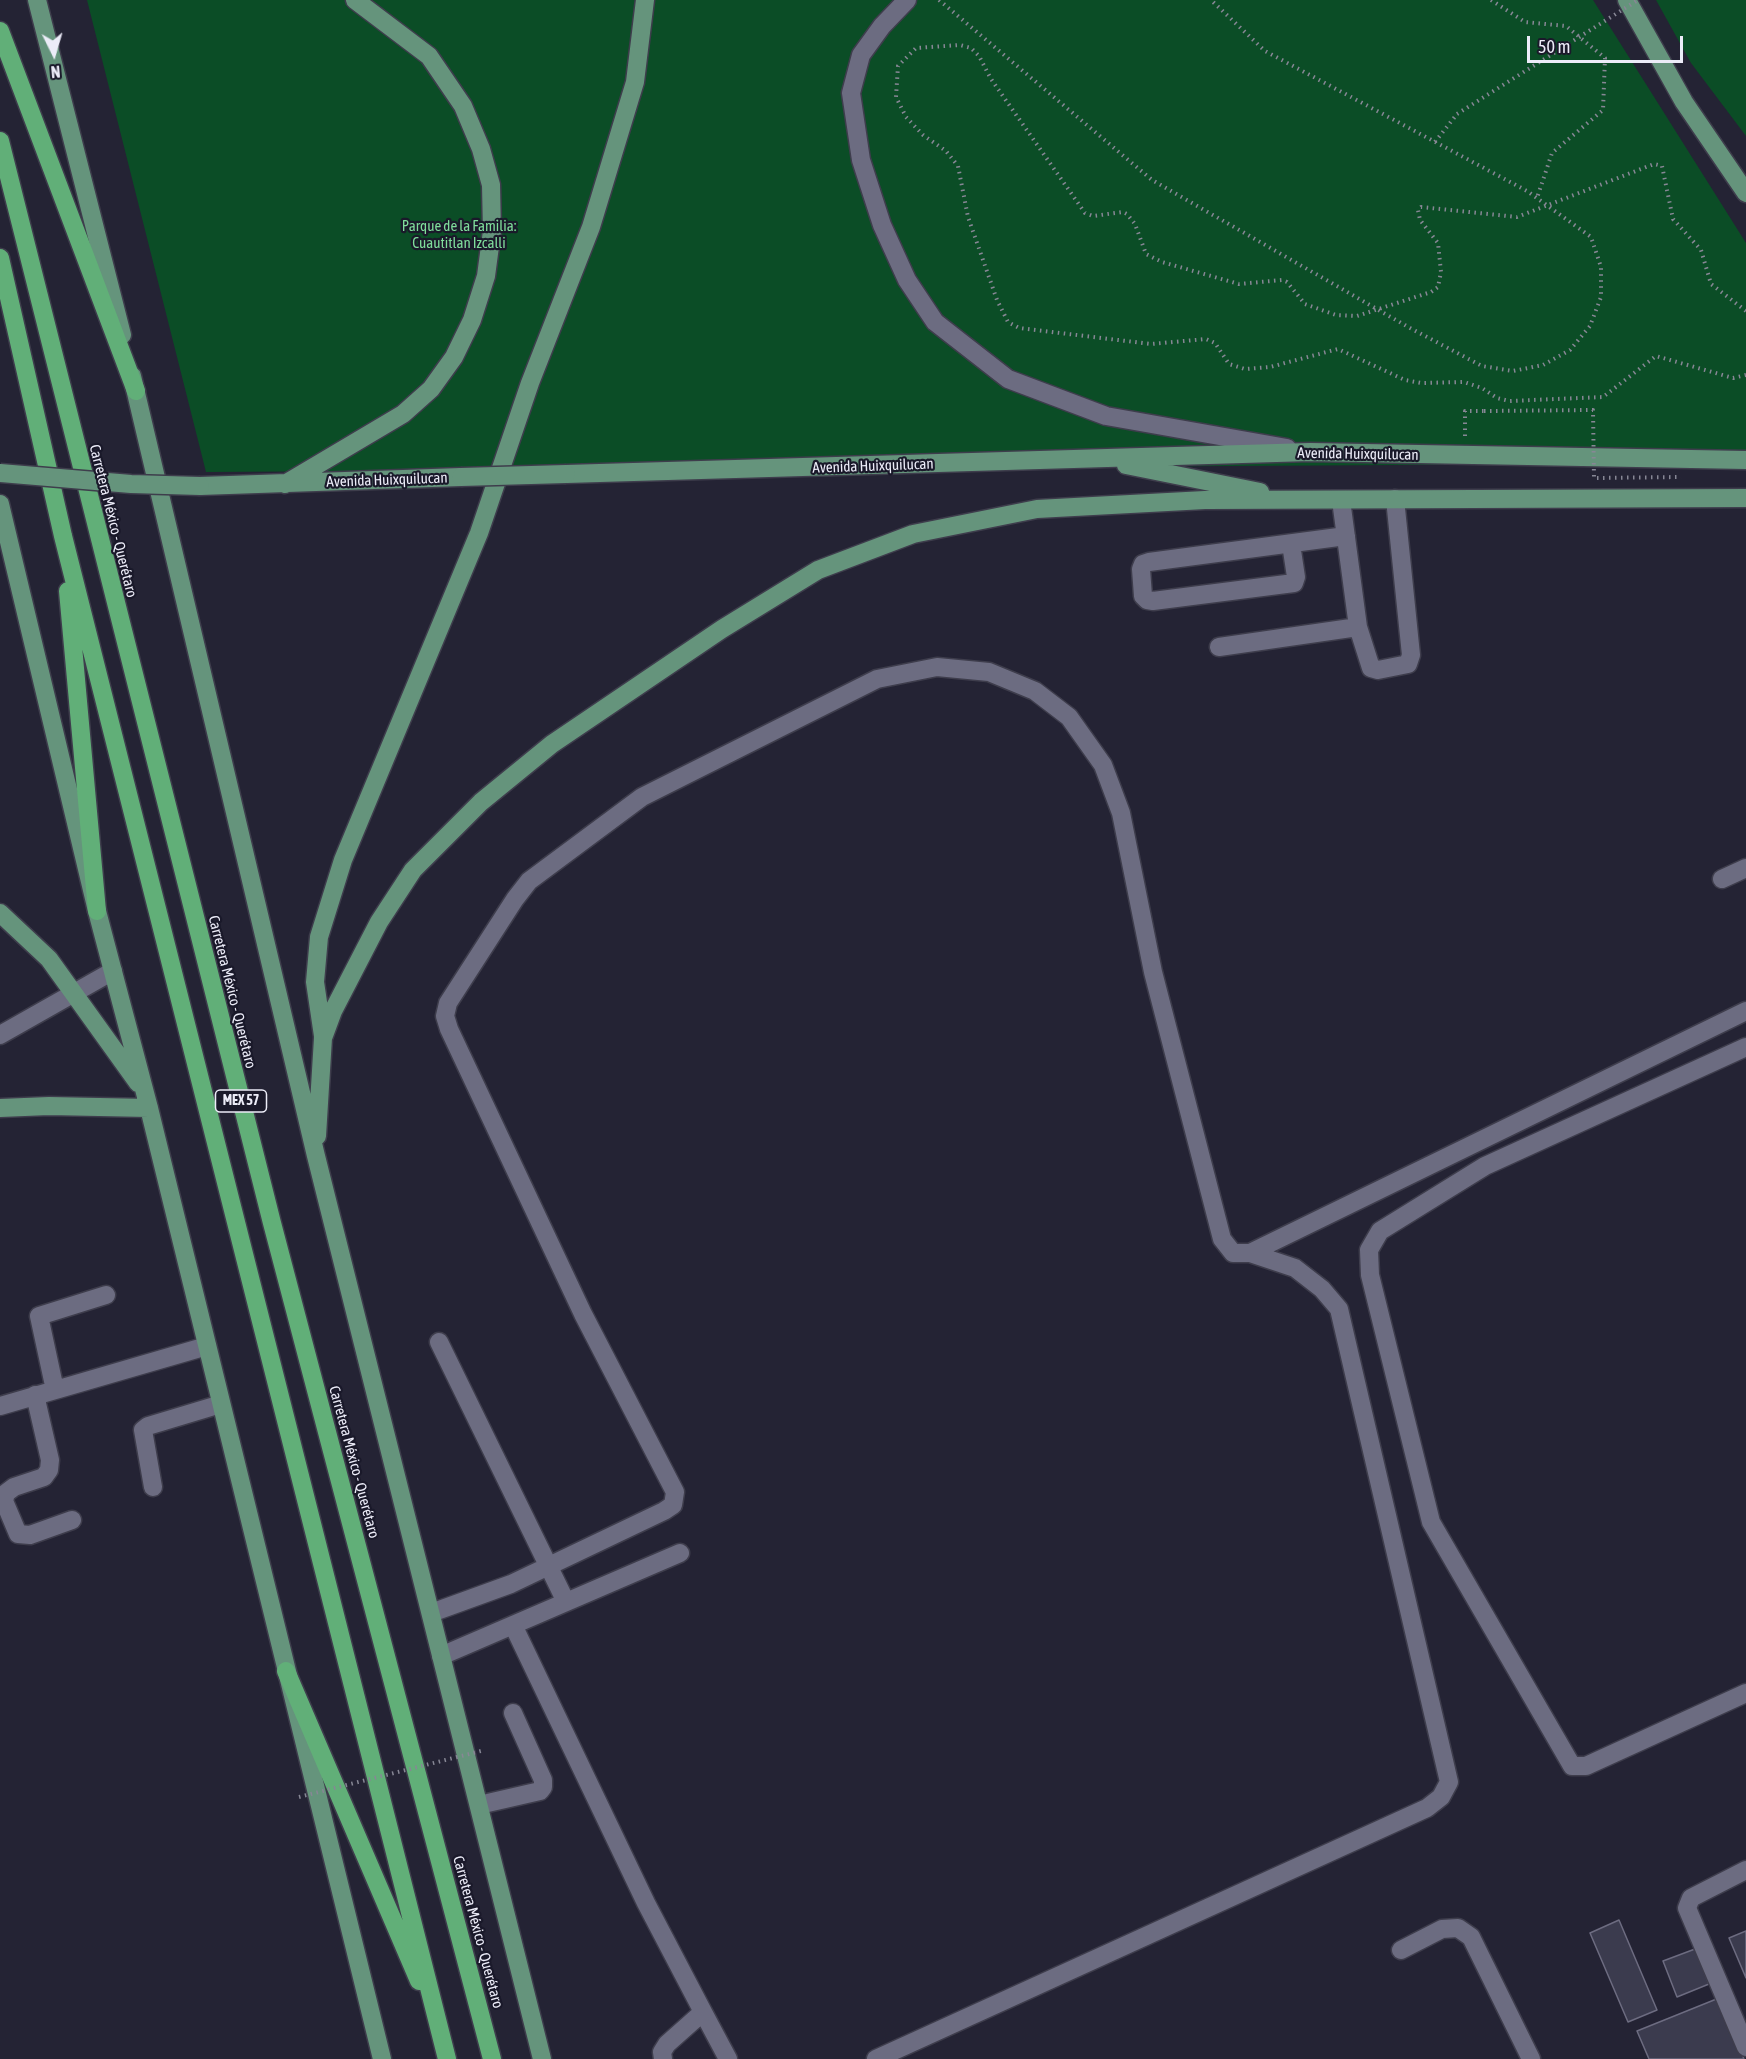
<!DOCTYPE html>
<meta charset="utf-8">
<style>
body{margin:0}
#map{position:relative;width:1746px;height:2059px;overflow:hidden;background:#242334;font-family:"Asap Condensed",sans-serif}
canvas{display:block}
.north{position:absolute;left:24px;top:24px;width:60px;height:60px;-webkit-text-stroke:4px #1a192a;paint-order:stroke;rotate:175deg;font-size:16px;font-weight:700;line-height:24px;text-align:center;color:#ececf8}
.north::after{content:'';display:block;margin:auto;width:21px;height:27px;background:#ececf8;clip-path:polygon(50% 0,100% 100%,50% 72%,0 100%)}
.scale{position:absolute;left:1527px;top:36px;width:156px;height:27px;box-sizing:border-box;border:3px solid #ececf8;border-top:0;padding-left:8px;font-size:18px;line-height:21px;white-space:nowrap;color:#ececf8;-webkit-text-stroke:4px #1a192a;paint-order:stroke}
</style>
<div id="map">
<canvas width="1746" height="2059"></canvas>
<div class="north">N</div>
<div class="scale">50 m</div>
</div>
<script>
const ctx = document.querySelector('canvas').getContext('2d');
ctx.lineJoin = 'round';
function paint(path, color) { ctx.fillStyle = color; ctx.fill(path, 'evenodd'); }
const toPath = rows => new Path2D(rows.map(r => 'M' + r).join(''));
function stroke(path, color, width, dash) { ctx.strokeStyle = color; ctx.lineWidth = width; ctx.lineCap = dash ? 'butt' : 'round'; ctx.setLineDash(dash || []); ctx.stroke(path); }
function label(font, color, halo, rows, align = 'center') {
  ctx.font = font + ' "Asap Condensed",sans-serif'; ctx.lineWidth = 4.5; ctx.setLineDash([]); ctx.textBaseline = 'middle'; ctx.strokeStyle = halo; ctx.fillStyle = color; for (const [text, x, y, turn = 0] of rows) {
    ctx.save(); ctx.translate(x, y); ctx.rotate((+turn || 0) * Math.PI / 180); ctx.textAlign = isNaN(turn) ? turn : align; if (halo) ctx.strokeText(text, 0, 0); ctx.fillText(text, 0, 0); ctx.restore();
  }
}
paint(toPath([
 [87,0,1593,0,1746,243,1746,463,206,472],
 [1656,0,1746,0,1746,136,1691,63]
]), '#0b4d26');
const building = toPath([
 [1619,1920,1657,2010,1628,2022,1590,1933,1619,1920],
 [1746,1931,1746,1978,1729,1938,1746,1931],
 [1695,1949,1709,1984,1677,1997,1663,1961,1695,1949],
 [1719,1998,1744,2059,1649,2059,1637,2031,1719,1998]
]);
paint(building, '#3b3b4e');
stroke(building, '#6d6c81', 1.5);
const minor = toPath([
 [907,0,882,26,861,55,851,93,861,160,882,225,907,280,935,322,1008,379,1106,416,1287,448],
 [1291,544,1296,577,1294,583,1153,601,1147,600,1143,596,1141,569,1143,564,1149,562,1346,536],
 [1358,627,1371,668,1378,670,1408,664,1411,655,1395,499],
 [1219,647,1358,627,1341,500],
 [1722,879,1746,868],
 [0,1035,113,971],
 [1746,1047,1485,1166,1380,1231,1369,1250,1370,1275,1431,1522,1572,1766,1586,1766,1746,1693],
 [439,1342,566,1602],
 [55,1390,39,1316,106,1295],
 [35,1395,50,1460,49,1470,44,1477,14,1487,6,1493,4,1501,18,1534,30,1535,72,1520],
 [0,1406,207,1346],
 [153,1487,143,1430,148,1426,221,1404],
 [431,1613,511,1584,664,1511,673,1505,675,1492,583,1314,449,1029,445,1016,448,1003,515,899,529,881,642,797,877,679,937,667,989,672,1035,691,1069,717,1103,765,1121,813,1153,972,1222,1239,1233,1253,1250,1253,1746,1011],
 [513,1625,646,1903,703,2012,667,2044,662,2052,663,2059],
 [441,1656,680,1553],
 [479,1805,540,1791,543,1787,543,1780,513,1713],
 [1746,1870,1691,1898,1687,1908,1746,2047],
 [1401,1950,1442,1929,1458,1928,1471,1937,1531,2059],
 [703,2012,728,2059],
 [876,2059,1427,1808,1441,1797,1449,1782,1339,1309,1322,1289,1295,1268,1250,1253]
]);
const major = toPath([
 [37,0,122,335],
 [1627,0,1684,102,1746,193],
 [132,376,316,1156,542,2059],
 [1126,465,1260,492],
 [566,474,1310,452,1746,460],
 [285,484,403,414,431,389,454,357,472,320,486,276,492,231,491,185,481,149,463,106,429,56,355,0],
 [200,486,461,477],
 [0,504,97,911,149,1108,382,2059],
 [0,913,49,959,138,1083],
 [323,1036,315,982,319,937,343,860,479,533,530,383,591,227,635,82,645,0],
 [0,1108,49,1106,149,1108],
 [317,1136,323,1038,333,1011,379,922,413,870,481,802,552,744,722,629,818,570,913,534,1037,509,1205,500,1746,498]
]);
const highway = toPath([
 [0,31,136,391],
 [0,141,272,1223,492,2059],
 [0,258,63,536,447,2059],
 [68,591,97,911],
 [286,1671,419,1981]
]);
stroke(minor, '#3e3d4c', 21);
stroke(major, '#3e3d4c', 21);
stroke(highway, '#3e3d4c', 21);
stroke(toPath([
 [939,0,1152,180,1410,328,1482,366,1513,371,1543,365,1570,350,1590,326,1601,297,1601,267,1591,237,1527,191,1265,51,1211,0],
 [1491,0,1525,22,1566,26,1605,58,1603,110,1552,153,1537,198],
 [1435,142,1457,114],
 [1746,311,1711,284,1701,250,1673,219,1662,166,1654,164,1517,217,1421,207,1418,210,1420,220,1438,243,1441,272,1438,287,1431,292,1357,316,1336,315,1305,304,1287,282,1282,280,1239,284,1162,262,1146,254,1135,224,1127,214,1123,212,1093,216,1085,213,991,79,979,56,971,48,960,45,916,48,898,66,896,97,906,117,923,135,946,151,958,166,968,217,997,300,1008,322,1019,328,1151,344,1206,339,1215,343,1229,364,1245,369,1270,367,1338,349,1405,380,1421,383,1464,382,1482,388,1497,398,1509,401,1603,397,1656,356,1733,378,1746,375],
 [1465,436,1465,411,1484,411]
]), '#878795', 4, [1.5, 4.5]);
stroke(minor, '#6c6c81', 18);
stroke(major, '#65947c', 18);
stroke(highway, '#61af78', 18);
const majorBridge = toPath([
 [0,473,131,484,200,486],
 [461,477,566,474]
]);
stroke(majorBridge, '#3e3d4c', 21, []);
stroke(toPath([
 [1457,114,1638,0],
 [1484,411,1593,410,1594,478,1681,477],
 [299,1797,481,1751]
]), '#878795', 4, [1.5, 4.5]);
stroke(majorBridge, '#65947c', 18);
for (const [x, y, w] of [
 [241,1101,51]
]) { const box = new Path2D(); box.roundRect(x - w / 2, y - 11, w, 22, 4.5); ctx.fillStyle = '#1a192a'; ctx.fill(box); stroke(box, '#ececf8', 1.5); }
label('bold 14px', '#ececf8', null, [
 ["MEX 57",241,1101]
]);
label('15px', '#7fdd9b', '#1a192a', [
 ["Parque de la Familia:",459,226],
 ["Cuautitlan Izcalli",459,243]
]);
label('15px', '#ececf8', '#1a192a', [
 ["Avenida Huixquilucan",1358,454,1],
 ["Avenida Huixquilucan",873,466,-2],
 ["Avenida Huixquilucan",387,480,-2],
 ["Carretera México - Querétaro",113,521,76],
 ["Carretera México - Querétaro",232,992,76],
 ["Carretera México - Querétaro",354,1462,75],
 ["Carretera México - Querétaro",478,1932,75]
]);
</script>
